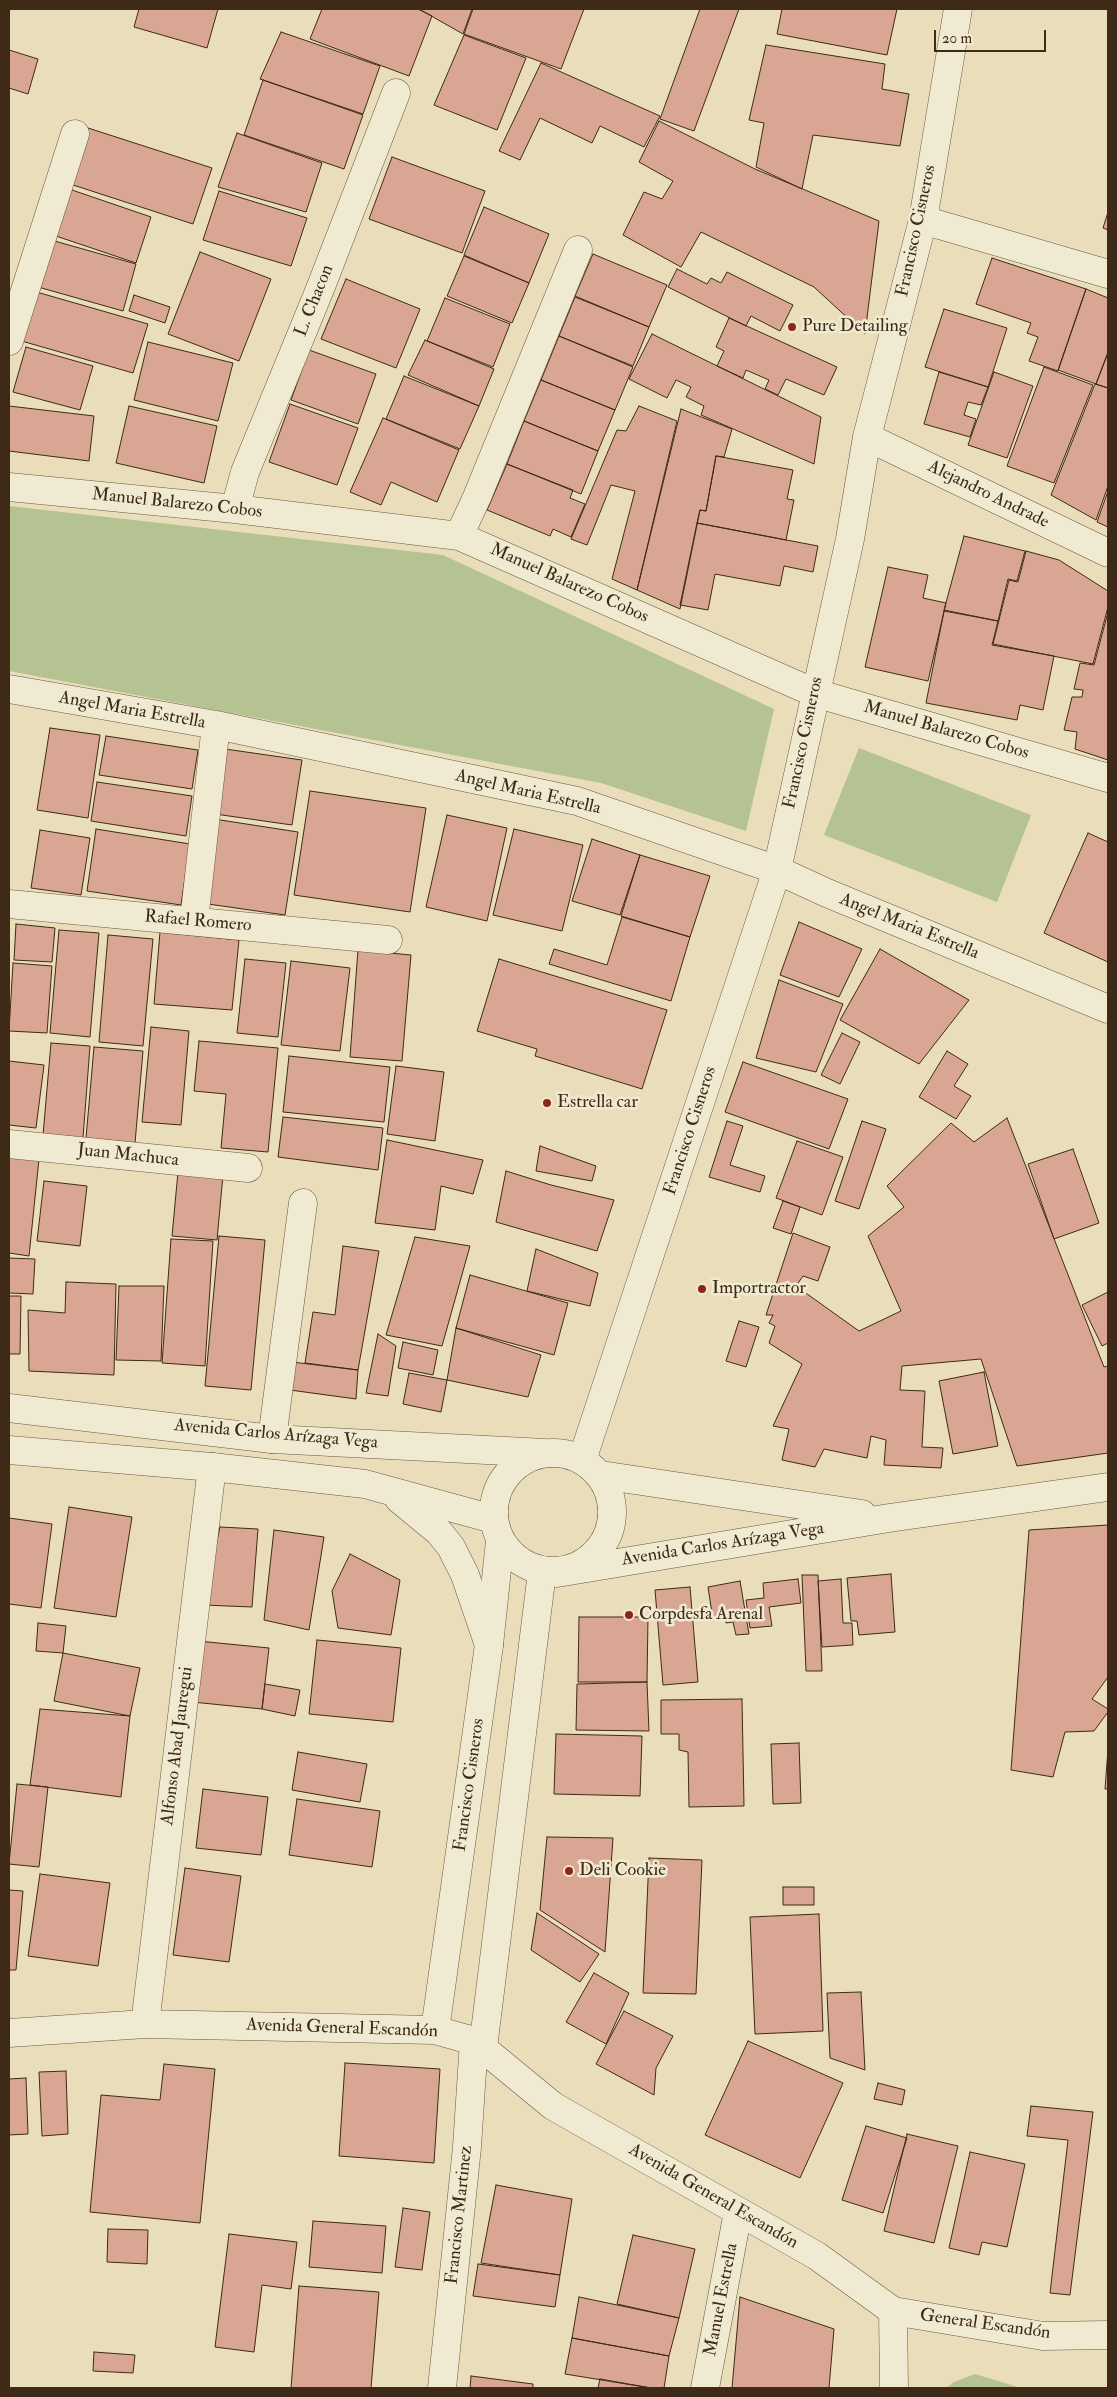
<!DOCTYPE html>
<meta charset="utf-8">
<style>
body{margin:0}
#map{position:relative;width:1117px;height:2397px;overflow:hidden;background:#eadeba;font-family:"IM FELL Double Pica",serif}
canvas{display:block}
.frame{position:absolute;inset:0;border:10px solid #3e2a17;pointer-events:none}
.scale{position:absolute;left:934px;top:30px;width:112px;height:22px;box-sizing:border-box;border:2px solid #3e2a17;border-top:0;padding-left:6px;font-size:15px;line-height:18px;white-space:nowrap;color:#3e2a17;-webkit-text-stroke:4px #f1ead2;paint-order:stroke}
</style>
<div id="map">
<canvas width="1117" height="2397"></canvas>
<div class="frame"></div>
<div class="scale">20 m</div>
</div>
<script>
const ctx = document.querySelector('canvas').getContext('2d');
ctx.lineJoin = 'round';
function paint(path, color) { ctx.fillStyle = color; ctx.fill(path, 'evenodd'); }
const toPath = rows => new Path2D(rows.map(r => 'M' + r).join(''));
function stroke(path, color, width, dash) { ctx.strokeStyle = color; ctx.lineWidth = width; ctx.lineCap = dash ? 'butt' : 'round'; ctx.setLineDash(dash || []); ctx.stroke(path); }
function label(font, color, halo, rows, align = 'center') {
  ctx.font = font + ' "IM FELL Double Pica",serif'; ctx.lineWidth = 5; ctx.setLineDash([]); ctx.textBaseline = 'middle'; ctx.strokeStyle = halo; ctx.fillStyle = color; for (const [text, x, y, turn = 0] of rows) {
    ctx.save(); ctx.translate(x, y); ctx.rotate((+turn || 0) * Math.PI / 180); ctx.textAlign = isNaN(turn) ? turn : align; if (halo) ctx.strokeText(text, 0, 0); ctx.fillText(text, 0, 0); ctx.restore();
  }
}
paint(toPath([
 [9,506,443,555,774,709,746,831,601,783,9,671],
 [859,748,1031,815,997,902,824,835],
 [975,2374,1021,2388,946,2388,954,2382]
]), '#b5c291');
const building = toPath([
 [139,9,218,9,207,48,134,27,139,9],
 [322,9,418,9,432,16,409,76,310,39,322,9],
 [419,9,472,9,463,34,419,9],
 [473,9,584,9,561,69,464,34,473,9],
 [700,9,739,9,694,131,660,119,700,9],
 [782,9,897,9,887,55,777,34,782,9],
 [281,32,380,66,363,114,260,79,281,32],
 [464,35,526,58,497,130,434,105,464,35],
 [766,45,885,64,882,89,909,94,900,146,813,135,802,189,756,167,764,123,749,120,766,45],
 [9,50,38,59,28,94,9,88,9,50],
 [541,63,660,116,644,147,600,126,592,143,540,118,520,160,499,151,541,63],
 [263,80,363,115,344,169,244,135,263,80],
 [659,121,755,169,879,221,865,334,814,287,701,232,681,267,623,235,644,192,662,199,673,181,639,162,659,121],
 [85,127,212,168,193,224,67,183,85,127],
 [237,133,322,163,306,212,218,187,237,133],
 [392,157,485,191,462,253,369,219,392,157],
 [69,189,151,217,136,263,53,235,69,189],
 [219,191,307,218,291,266,203,240,219,191],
 [484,207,549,234,529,283,464,255,484,207],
 [1108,212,1108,230,1103,228,1108,212],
 [51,240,136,264,123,311,38,287,51,240],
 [200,252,271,279,239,361,168,334,200,252],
 [593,254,667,285,649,327,575,296,593,254],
 [464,256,529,283,512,323,447,296,464,256],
 [992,258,1086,289,1058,371,1029,361,1038,337,1027,333,1031,323,976,304,992,258],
 [677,269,707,284,711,278,721,283,727,272,793,305,780,331,751,316,746,326,668,287,677,269],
 [346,279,420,309,396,368,321,339,346,279],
 [1086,289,1108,298,1108,352,1096,384,1058,370,1086,289],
 [33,291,148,324,133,373,18,340,33,291],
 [134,295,170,307,165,323,129,311,134,295],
 [575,297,649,327,633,366,559,336,575,297],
 [445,298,510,324,493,367,427,341,445,298],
 [944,309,1007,328,988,387,925,367,944,309],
 [729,318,837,367,824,395,786,379,778,395,765,389,769,380,746,370,743,378,717,366,724,351,716,347,729,318],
 [652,334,821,417,814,464,701,415,704,406,686,397,691,387,676,380,667,398,629,379,652,334],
 [559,336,633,367,615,410,541,380,559,336],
 [425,340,494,369,479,406,408,375,425,340],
 [148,342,233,363,218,421,134,400,148,342],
 [26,347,93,366,80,410,13,392,26,347],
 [309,350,376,374,358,424,291,400,309,350],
 [1108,353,1108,388,1096,384,1108,353],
 [1044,367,1093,385,1054,483,1007,466,1044,367],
 [939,372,988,387,981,405,968,402,964,415,976,419,970,437,924,424,939,372],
 [994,372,1033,386,1007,458,968,445,994,372],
 [404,376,479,406,460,449,386,419,404,376],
 [541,380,615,410,598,451,524,421,541,380],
 [1095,384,1108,388,1108,486,1096,520,1051,495,1095,384],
 [290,404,358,428,337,485,269,462,290,404],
 [9,406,94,416,89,461,9,451,9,406],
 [129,406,217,426,204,483,116,463,129,406],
 [639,406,677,421,637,590,612,579,635,491,611,485,587,545,571,539,617,430,626,431,639,406],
 [681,409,732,429,724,457,716,456,706,511,700,510,680,609,637,590,681,409],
 [383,418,459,450,437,502,391,482,381,505,350,492,383,418],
 [524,421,598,451,581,494,507,464,524,421],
 [716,456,793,470,787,499,794,500,786,540,697,523,700,510,706,511,716,456],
 [507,464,573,490,570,498,585,504,571,537,553,529,550,536,487,510,507,464],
 [1108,491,1108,527,1097,522,1108,491],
 [697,523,818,546,813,572,784,566,780,586,715,574,708,610,680,605,697,523],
 [964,536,1025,551,1017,581,1008,579,998,621,944,610,964,536],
 [1026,551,1059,560,1108,591,1108,607,1093,664,993,644,1009,580,1018,582,1026,551],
 [888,567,928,575,923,598,946,603,928,681,865,667,888,567],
 [944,611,998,621,992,645,1054,656,1043,710,1020,705,1017,720,926,703,944,611],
 [1108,612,1108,760,1075,749,1077,732,1064,730,1072,697,1082,697,1083,690,1074,689,1080,663,1094,665,1108,612],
 [50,728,100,735,88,818,37,810,50,728],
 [106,736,198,750,192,789,99,775,106,736],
 [225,749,302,760,292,825,215,814,225,749],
 [97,782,192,796,186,836,91,821,97,782],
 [310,791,426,808,410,912,294,895,310,791],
 [447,815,507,828,487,921,426,907,447,815],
 [214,819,298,832,285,915,201,903,214,819],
 [96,829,190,844,181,905,87,891,96,829],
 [514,829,583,845,562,931,493,915,514,829],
 [40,830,90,838,81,895,31,888,40,830],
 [1088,833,1108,842,1108,962,1044,933,1088,833],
 [592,839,640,855,620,915,572,901,592,839],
 [640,855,710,876,690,937,621,916,640,855],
 [622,917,690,937,671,1001,549,964,554,949,607,965,622,917],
 [799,922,862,949,839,997,780,975,799,922],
 [16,924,55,928,52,962,14,960,16,924],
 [59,930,99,933,90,1037,50,1033,59,930],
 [160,932,239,940,232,1010,154,1004,160,932],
 [108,935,153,939,143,1046,99,1042,108,935],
 [880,949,969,1000,919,1064,840,1020,880,949],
 [358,950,411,955,402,1061,350,1057,358,950],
 [245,959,286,963,278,1037,237,1033,245,959],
 [499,959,667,1010,642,1089,535,1056,537,1049,477,1031,499,959],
 [291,961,350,968,340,1051,281,1045,291,961],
 [13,963,52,966,47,1033,9,1031,13,963],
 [779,980,843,1004,816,1072,756,1058,779,980],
 [151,1027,189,1031,181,1125,142,1122,151,1027],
 [842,1033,860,1042,840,1084,821,1075,842,1033],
 [199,1041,278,1048,268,1152,221,1148,226,1094,194,1091,199,1041],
 [51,1043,90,1046,83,1138,43,1135,51,1043],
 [94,1047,143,1051,135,1143,86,1138,94,1047],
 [947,1051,968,1064,954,1086,971,1096,956,1119,919,1097,947,1051],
 [289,1056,390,1067,384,1122,283,1112,289,1056],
 [9,1061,44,1065,36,1128,9,1125,9,1061],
 [743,1062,848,1099,829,1149,725,1112,743,1062],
 [396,1066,444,1072,435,1141,387,1134,396,1066],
 [283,1117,383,1128,378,1170,278,1157,283,1117],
 [1007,1118,1104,1367,1108,1366,1108,1453,1017,1466,981,1359,902,1366,900,1390,925,1391,922,1447,943,1448,941,1468,884,1465,886,1440,871,1436,867,1458,824,1449,815,1467,782,1460,789,1429,773,1426,802,1364,769,1343,775,1326,769,1323,773,1315,766,1315,793,1233,830,1247,818,1281,803,1276,796,1286,859,1331,901,1311,868,1236,904,1207,887,1186,951,1123,974,1142,1007,1118],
 [727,1121,743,1126,730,1165,765,1176,760,1192,709,1177,727,1121],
 [862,1121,886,1129,859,1209,835,1201,862,1121],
 [387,1140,483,1160,473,1194,441,1186,435,1230,375,1223,387,1140],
 [797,1141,843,1157,822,1215,776,1198,797,1141],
 [540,1146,596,1166,592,1181,536,1171,540,1146],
 [1073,1149,1099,1223,1054,1239,1028,1164,1073,1149],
 [9,1156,39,1159,29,1256,9,1253,9,1156],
 [506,1171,551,1185,614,1200,597,1251,496,1222,506,1171],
 [178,1172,223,1175,217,1240,172,1236,178,1172],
 [44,1181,87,1186,80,1246,37,1241,44,1181],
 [783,1201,800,1207,791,1234,773,1228,783,1201],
 [219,1236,265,1240,251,1390,205,1386,219,1236],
 [415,1237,470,1246,442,1346,386,1335,415,1237],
 [171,1239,213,1241,205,1366,162,1363,171,1239],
 [343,1246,379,1251,358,1370,305,1363,313,1312,335,1315,343,1246],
 [536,1249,598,1273,590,1306,527,1291,536,1249],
 [9,1258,35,1259,33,1294,9,1293,9,1258],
 [470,1275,568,1303,554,1355,456,1328,470,1275],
 [66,1282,116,1284,114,1375,29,1371,28,1310,65,1313,66,1282],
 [119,1286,164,1286,161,1361,116,1360,119,1286],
 [1108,1292,1108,1343,1102,1346,1082,1305,1108,1292],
 [9,1296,21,1296,20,1354,9,1354,9,1296],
 [739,1321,759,1327,746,1367,726,1361,739,1321],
 [456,1328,541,1355,528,1397,447,1380,456,1328],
 [378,1334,396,1346,388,1396,366,1393,378,1334],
 [403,1342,438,1350,433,1375,398,1368,403,1342],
 [292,1362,358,1370,356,1399,290,1390,292,1362],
 [984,1372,998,1446,953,1454,939,1381,984,1372],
 [409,1373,447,1380,441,1412,403,1404,409,1373],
 [69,1507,132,1517,116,1617,54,1608,69,1507],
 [9,1518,52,1524,41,1608,9,1604,9,1518],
 [1108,1525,1108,1677,1092,1699,1108,1709,1108,1712,1094,1731,1065,1732,1053,1777,1011,1770,1029,1530,1108,1525],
 [220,1527,258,1529,252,1607,203,1605,220,1527],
 [274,1530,324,1537,309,1630,264,1620,274,1530],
 [350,1554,400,1580,391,1635,338,1628,332,1591,350,1554],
 [891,1574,895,1632,859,1635,857,1621,851,1621,847,1578,891,1574],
 [802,1575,818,1575,822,1671,806,1671,802,1575],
 [798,1579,801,1603,769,1607,772,1626,750,1628,746,1600,764,1598,763,1583,798,1579],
 [841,1579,843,1623,852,1623,853,1645,822,1647,818,1581,841,1579],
 [740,1581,749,1634,736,1635,733,1622,726,1623,726,1618,713,1620,708,1587,740,1581],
 [690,1587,698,1682,663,1685,655,1590,690,1587],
 [579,1617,648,1617,647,1682,578,1682,579,1617],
 [38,1623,66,1626,63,1653,36,1651,38,1623],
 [317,1640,401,1648,393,1722,309,1714,317,1640],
 [198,1641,269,1648,262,1709,192,1702,198,1641],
 [63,1653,140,1668,130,1716,54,1701,63,1653],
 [647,1682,649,1731,576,1730,577,1684,647,1682],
 [265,1684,300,1690,295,1716,262,1709,265,1684],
 [742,1699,744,1806,689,1807,688,1752,679,1750,679,1734,661,1734,661,1700,742,1699],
 [40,1709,130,1716,121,1797,30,1785,40,1709],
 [556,1734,642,1736,640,1796,554,1794,556,1734],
 [799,1743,801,1803,773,1804,771,1744,799,1743],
 [1108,1749,1108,1789,1105,1789,1108,1749],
 [298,1752,367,1764,360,1802,292,1790,298,1752],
 [17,1784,48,1787,39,1867,9,1864,17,1784],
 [203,1789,268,1797,261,1855,196,1848,203,1789],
 [297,1799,380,1811,372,1867,289,1855,297,1799],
 [547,1837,613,1838,605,1952,540,1910,547,1837],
 [649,1858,702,1860,696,1994,643,1993,649,1858],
 [185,1868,241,1876,229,1962,173,1955,185,1868],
 [40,1874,110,1883,98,1966,28,1956,40,1874],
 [783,1887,814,1887,814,1905,783,1905,783,1887],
 [9,1890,23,1891,16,1970,9,1970,9,1890],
 [537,1913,599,1954,580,1982,531,1950,537,1913],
 [819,1914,823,2031,755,2034,750,1917,819,1914],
 [594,1973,629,1993,606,2044,566,2022,594,1973],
 [861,1992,865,2070,830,2058,827,1993,861,1992],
 [624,2011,673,2036,656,2068,654,2095,596,2064,624,2011],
 [748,2041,843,2083,800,2178,705,2135,748,2041],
 [345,2063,440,2069,434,2163,339,2156,345,2063],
 [164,2064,215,2069,200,2223,90,2212,101,2095,160,2100,164,2064],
 [66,2071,68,2134,42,2136,39,2072,66,2071],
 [26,2078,28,2134,9,2135,9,2079,26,2078],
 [878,2083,905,2090,902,2105,874,2099,878,2083],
 [1031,2106,1093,2112,1070,2295,1050,2293,1068,2140,1027,2136,1031,2106],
 [866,2126,907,2138,883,2213,842,2200,866,2126],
 [907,2134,958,2146,934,2243,884,2231,907,2134],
 [970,2152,1025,2164,1007,2247,982,2242,979,2255,949,2248,970,2152],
 [496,2185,572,2199,560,2275,481,2263,496,2185],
 [403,2208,430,2212,422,2270,395,2267,403,2208],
 [313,2221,386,2226,382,2273,309,2267,313,2221],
 [108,2229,148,2230,147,2264,107,2262,108,2229],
 [229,2234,297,2242,291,2289,262,2285,254,2352,215,2347,229,2234],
 [633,2235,695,2249,679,2318,617,2304,633,2235],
 [478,2264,560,2275,555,2307,473,2296,478,2264],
 [299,2286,379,2292,371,2388,291,2388,299,2286],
 [579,2297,679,2318,669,2356,572,2338,579,2297],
 [740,2297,834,2329,829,2388,732,2388,740,2297],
 [572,2338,669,2356,664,2388,651,2388,565,2374,572,2338],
 [94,2352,135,2355,133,2373,93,2371,94,2352],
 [471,2376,533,2384,533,2388,470,2388,471,2376],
 [600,2379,651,2388,598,2388,600,2379]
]);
paint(building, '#d8a692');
stroke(building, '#3e2a17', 1);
const minor = toPath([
 [923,220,1108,274],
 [9,341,75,134],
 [867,437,1108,553],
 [9,487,235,509,459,536,815,693,1108,778],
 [235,509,245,472,320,289,396,93],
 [459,536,477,497,578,250],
 [9,689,216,725,577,801,777,870,827,893,1108,1009],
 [9,904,388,940],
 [194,921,216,725],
 [9,1144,248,1168],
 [272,1439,303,1203],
 [582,1460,777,870,850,539,867,437,923,220,958,9],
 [145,2024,212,1467],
 [435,2030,489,1645,500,1541],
 [9,2033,145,2024,435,2030,474,2041,553,2106,817,2256,893,2311,1043,2336,1108,2335],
 [483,2048,542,1572],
 [893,2311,894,2388],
 [442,2388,467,2147,474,2041],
 [705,2388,738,2212]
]);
const tertiary = toPath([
 [9,1408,272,1439,545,1453],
 [9,1450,212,1467,365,1484,493,1519],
 '494 1512a59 59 0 1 1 118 0a59 59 0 1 1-118 0Z',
 [601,1475,862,1514],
 [399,1499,439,1532,451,1547,465,1575,489,1645],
 [557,1573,889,1518,1108,1487]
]);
stroke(minor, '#695740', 29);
stroke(tertiary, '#695740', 29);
stroke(minor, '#f1ead2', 28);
stroke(tertiary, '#f1ead2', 28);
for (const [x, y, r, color] of [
 [792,327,5,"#8f2418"],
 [547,1103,5,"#8f2418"],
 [702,1289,5,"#8f2418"],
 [629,1615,5,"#8f2418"],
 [569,1871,5,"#8f2418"]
]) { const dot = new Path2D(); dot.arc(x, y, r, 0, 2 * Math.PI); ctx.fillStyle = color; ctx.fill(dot); stroke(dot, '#f1ead2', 2); }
label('18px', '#3e2a17', '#f1ead2', [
 ["Francisco Cisneros",917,231,-78],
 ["L. Chacon",315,301,-68],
 ["Alejandro Andrade",988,495,26],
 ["Manuel Balarezo Cobos",177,504,6],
 ["Manuel Balarezo Cobos",569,584,24],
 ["Angel Maria Estrella",132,711,10],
 ["Manuel Balarezo Cobos",946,731,16],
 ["Francisco Cisneros",804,743,-78],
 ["Angel Maria Estrella",528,793,13],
 ["Rafael Romero",198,922,5],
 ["Angel Maria Estrella",909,927,22],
 ["Francisco Cisneros",691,1131,-72],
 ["Juan Machuca",128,1156,6],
 ["Avenida Carlos Arízaga Vega",276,1435,5],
 ["Avenida Carlos Arízaga Vega",723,1545,-9],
 ["Alfonso Abad Jauregui",178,1746,-83],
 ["Francisco Cisneros",470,1785,-82],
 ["Avenida General Escandón",342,2029,2],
 ["Avenida General Escandón",713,2197,30],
 ["Francisco Martinez",460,2215,-84],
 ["Manuel Estrella",722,2300,-79],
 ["General Escandón",985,2325,8]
]);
label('18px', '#3e2a17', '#f1ead2', [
 ["Pure Detailing",802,327],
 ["Estrella car",557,1103],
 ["Importractor",712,1289],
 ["Corpdesfa Arenal",639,1615],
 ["Deli Cookie",579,1871]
], 'left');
</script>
